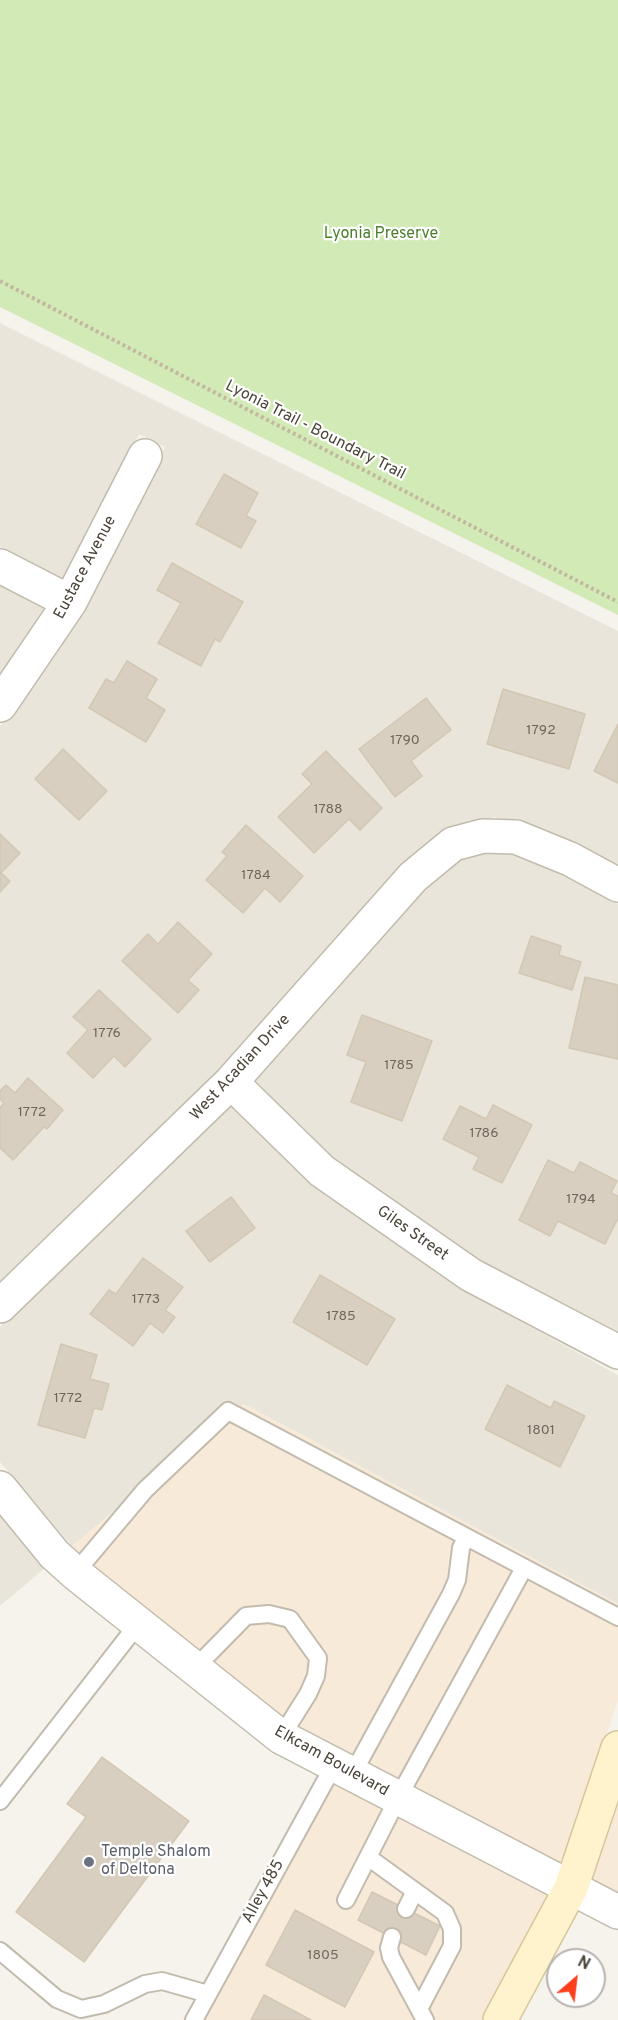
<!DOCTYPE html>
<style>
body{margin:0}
#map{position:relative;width:618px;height:2020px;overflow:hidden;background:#f6f3ec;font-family:Overpass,sans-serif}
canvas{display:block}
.north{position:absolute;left:546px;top:1948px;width:60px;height:60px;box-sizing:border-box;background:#fff;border:2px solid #b7b4b0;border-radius:50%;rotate:28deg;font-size:16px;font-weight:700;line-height:24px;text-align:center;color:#4b4439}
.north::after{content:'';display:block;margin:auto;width:21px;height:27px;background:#fc3f1d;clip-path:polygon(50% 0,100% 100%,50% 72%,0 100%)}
</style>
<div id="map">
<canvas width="618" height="2020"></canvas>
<div class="north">N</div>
</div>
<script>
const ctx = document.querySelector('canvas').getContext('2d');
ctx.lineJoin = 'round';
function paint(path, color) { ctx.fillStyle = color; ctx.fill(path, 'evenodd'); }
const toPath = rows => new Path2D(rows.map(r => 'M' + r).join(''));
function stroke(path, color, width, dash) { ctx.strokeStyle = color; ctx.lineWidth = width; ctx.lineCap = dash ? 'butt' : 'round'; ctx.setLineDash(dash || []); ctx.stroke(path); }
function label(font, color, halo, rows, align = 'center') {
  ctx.font = font + ' Overpass,sans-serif'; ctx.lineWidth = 4.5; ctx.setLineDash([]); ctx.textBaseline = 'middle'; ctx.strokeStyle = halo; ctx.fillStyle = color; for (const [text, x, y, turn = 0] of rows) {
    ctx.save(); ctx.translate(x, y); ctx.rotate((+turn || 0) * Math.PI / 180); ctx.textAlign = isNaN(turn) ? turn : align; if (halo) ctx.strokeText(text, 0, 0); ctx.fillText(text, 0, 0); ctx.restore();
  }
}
paint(toPath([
 [0,323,618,631,618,865,578,844,523,822,497,820,496,817,483,820,470,820,469,823,220,1071,0,1285,0,726,16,710,74,623,76,623,165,447,139,434,65,580,0,547],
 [0,585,48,609,0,680],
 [483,853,512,853,563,875,618,904,618,1337,480,1260,332,1157,253,1080,423,889,458,859],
 [230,1105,312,1185,462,1289,618,1375,618,1604,244,1404,72,1546,0,1462,0,1327],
 [0,1514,45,1568,0,1606]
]), '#eae5da');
paint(toPath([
 [244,1404,618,1604,618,1700,563,1865,290,1723,180,1637,72,1546],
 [328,1781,550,1896,483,2020,183,2020],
 [618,1798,618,1893,590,1879]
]), '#f7ead8');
paint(toPath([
 [0,0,618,0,618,615,0,307]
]), '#d2eab5');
const building = toPath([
 [224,474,258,493,246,516,256,521,241,548,196,524,224,474],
 [172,563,243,602,220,642,215,639,201,666,158,643,181,603,157,590,172,563],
 [127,661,157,679,146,698,165,710,146,742,89,708,106,679,114,683,127,661],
 [503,689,585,714,569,769,487,744,503,689],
 [426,698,451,730,411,761,422,776,395,797,359,749,426,698],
 [618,724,618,783,594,771,618,724],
 [63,749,107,791,79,820,35,779,63,749],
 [326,751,382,808,360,830,349,819,314,853,278,817,312,784,302,774,326,751],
 [246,825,303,876,280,902,265,888,243,913,206,880,227,856,222,852,246,825],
 [0,834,20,853,1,873,10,881,0,892,0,834],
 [178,922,212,954,188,980,199,990,178,1013,122,961,148,934,158,944,178,922],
 [531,936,561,946,559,955,581,962,572,990,519,973,531,936],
 [585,977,618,985,618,1059,569,1048,585,977],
 [99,990,151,1039,125,1067,114,1056,93,1078,67,1053,88,1030,73,1017,99,990],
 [362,1015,432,1041,402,1121,351,1102,366,1062,347,1055,362,1015],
 [28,1078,63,1110,47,1129,44,1127,13,1160,0,1148,0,1108,4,1103,0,1099,0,1091,6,1085,15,1093,28,1078],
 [493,1105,532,1125,502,1183,473,1169,479,1157,443,1139,460,1106,486,1119,493,1105],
 [548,1160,574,1173,580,1162,617,1181,611,1193,618,1196,618,1218,605,1244,558,1221,550,1236,519,1220,548,1160],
 [231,1197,255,1228,210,1262,186,1231,231,1197],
 [143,1258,183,1287,165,1310,175,1317,163,1333,150,1323,133,1346,90,1314,109,1290,116,1294,143,1258],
 [320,1275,395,1319,367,1365,293,1322,320,1275],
 [61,1344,97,1355,90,1379,109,1384,102,1410,94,1408,85,1438,38,1425,61,1344],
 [507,1385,551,1408,554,1401,585,1416,560,1467,485,1429,507,1385],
 [102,1757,189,1821,84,1962,16,1912,86,1817,67,1804,102,1757],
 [372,1892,440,1926,426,1955,358,1920,372,1892],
 [295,1910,374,1952,345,2007,266,1965,295,1910],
 [264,1995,311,2020,251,2020,264,1995]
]);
paint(building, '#d8cfc1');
stroke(building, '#d3c7b4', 1.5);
const service = toPath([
 [75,1573,145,1490,228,1411,618,1617],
 [194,1669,246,1616,269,1614,290,1619,318,1658,316,1676,308,1694,281,1737],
 [353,1773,451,1594,457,1580,461,1548,466,1537],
 [0,1801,138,1624],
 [346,1900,368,1857],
 [406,1909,415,1891],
 [392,1937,389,1948,391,1957,425,2020],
 [0,1951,57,1999,81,2009,104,2004,145,1984,162,1981,208,1994],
 [419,2009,452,1946,452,1929,445,1913,368,1857,398,1798,524,1568],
 [194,2020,334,1765]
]);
const minor = toPath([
 [0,566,70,602],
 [0,705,70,602,145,456],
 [231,1082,322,1171,471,1275,618,1352],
 [0,1306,231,1082,413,877,453,844,483,836,516,837,570,859,618,885]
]);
const tertiary = toPath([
 [0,1488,54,1554,75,1573,281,1737,618,1912]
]);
const secondary = toPath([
 [500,2020,571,1888,618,1748]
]);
stroke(service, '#c2bbae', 20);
stroke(minor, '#c2bbae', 36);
stroke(tertiary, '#c2bbae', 36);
stroke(secondary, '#d6c79b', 36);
stroke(toPath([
 [0,281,618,602]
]), '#c4b79f', 4, [3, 3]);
stroke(service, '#fff', 16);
stroke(minor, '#fff', 33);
stroke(tertiary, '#fff', 33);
stroke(secondary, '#fff3cd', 33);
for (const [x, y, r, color] of [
 [89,1862,6,"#6b7280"]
]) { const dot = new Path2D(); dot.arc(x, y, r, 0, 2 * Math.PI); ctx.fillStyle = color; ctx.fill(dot); stroke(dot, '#fff', 2); }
label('14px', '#6e675b', null, [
 ["1792",541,731],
 ["1790",405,741],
 ["1788",328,810],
 ["1784",256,876],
 ["1776",107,1034],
 ["1785",399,1066],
 ["1772",32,1113],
 ["1786",484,1134],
 ["1794",581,1200],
 ["1773",146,1300],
 ["1785",341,1317],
 ["1772",68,1399],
 ["1801",541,1431],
 ["1805",323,1956]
]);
label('16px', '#4a7f2a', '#fff', [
 ["Lyonia Preserve",381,235]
]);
label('16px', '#4b4439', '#fff', [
 ["Lyonia Trail - Boundary Trail",315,431,27],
 ["Eustace Avenue",86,568,-62],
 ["West Acadian Drive",241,1068,-47],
 ["Giles Street",412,1234,35],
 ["Elkcam Boulevard",331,1762,29],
 ["Alley 485",264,1892,-61]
]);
label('16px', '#5b616d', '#fff', [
 ["Temple Shalom",101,1853],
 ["of Deltona",101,1871]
], 'left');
</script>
